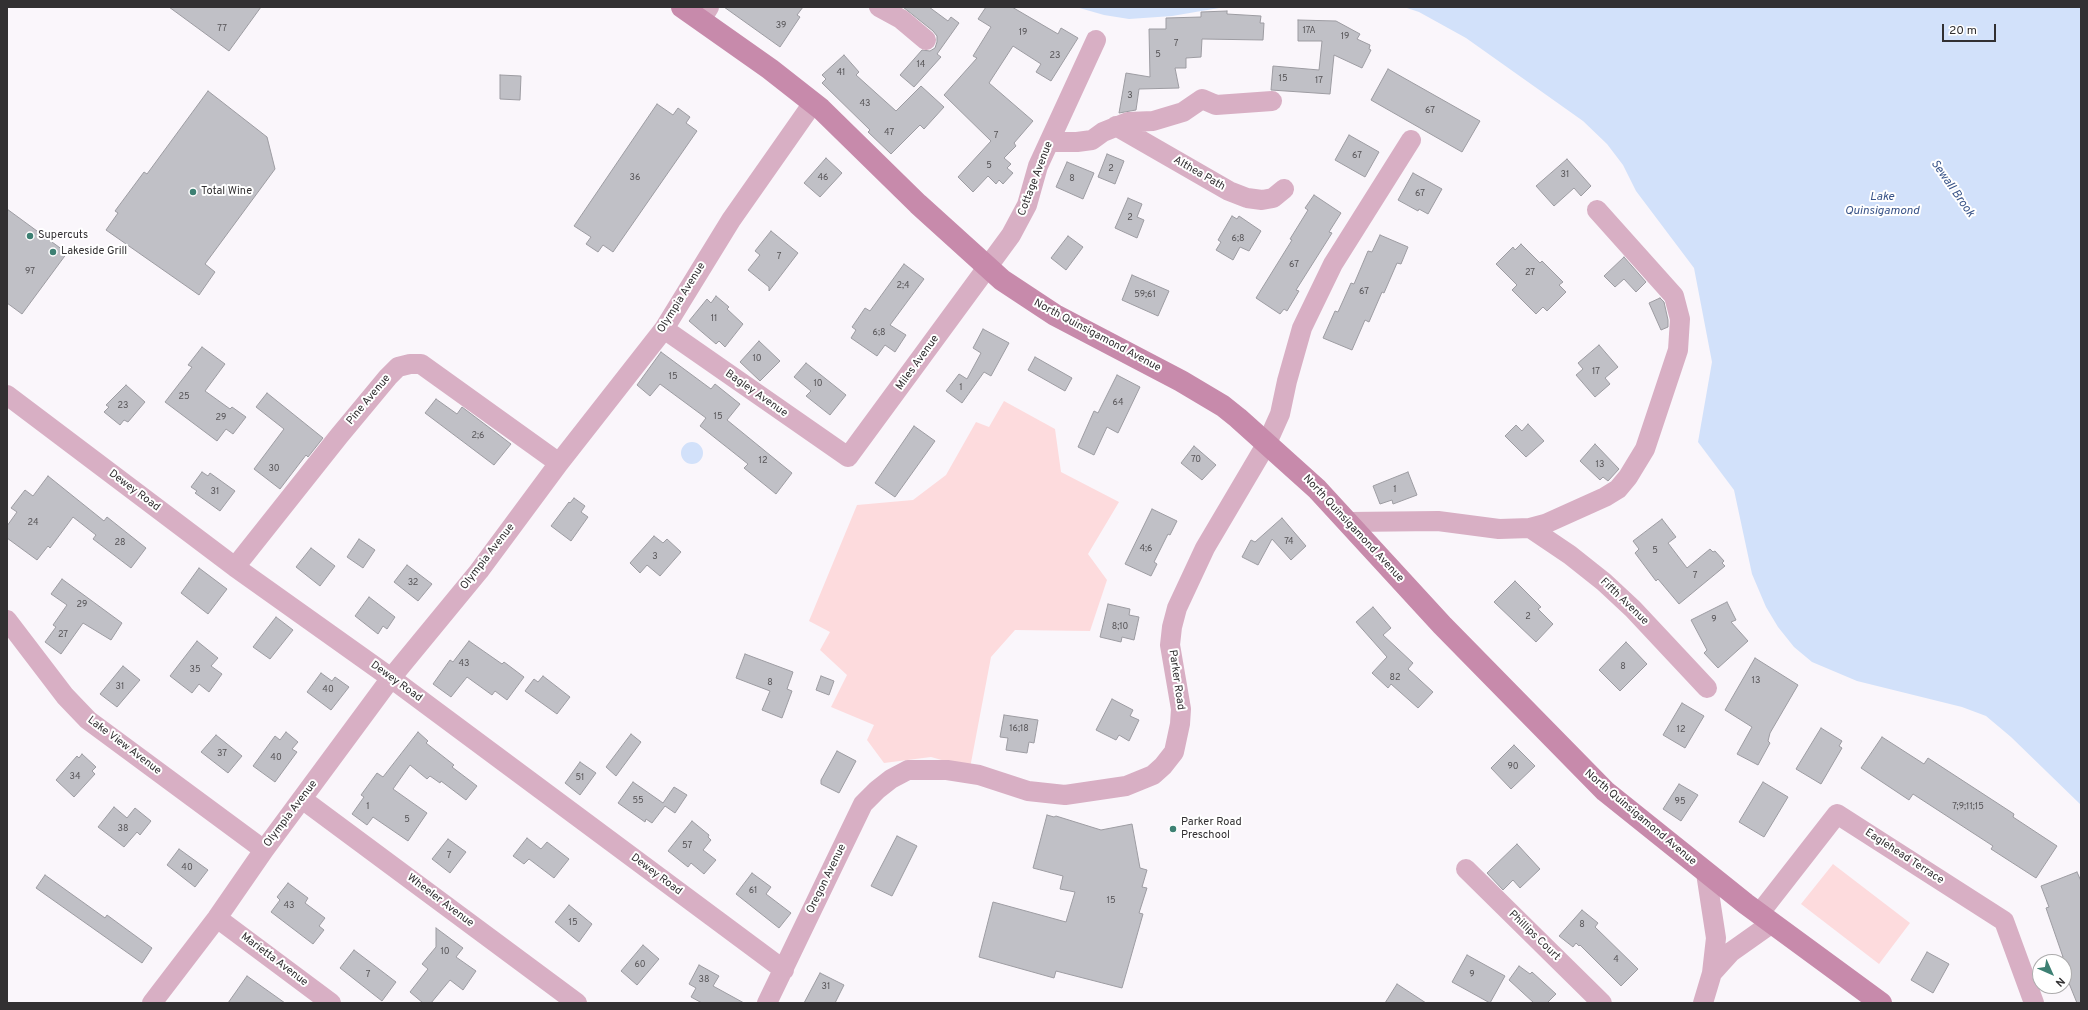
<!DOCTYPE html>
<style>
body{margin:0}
#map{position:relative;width:2088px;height:1010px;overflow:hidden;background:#faf6fb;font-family:Overpass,sans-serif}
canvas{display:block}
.frame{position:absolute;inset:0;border:8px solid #323032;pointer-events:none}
.north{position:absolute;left:2032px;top:954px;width:40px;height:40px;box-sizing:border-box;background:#fff;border:1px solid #adacad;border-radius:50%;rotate:135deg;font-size:11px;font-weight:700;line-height:16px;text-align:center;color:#323032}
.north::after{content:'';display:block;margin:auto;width:14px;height:18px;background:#3d8073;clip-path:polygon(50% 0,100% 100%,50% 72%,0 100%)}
.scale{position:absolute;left:1942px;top:24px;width:54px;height:18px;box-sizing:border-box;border:2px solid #323032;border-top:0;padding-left:5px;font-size:12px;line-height:14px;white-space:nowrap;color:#323032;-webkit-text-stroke:3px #fff;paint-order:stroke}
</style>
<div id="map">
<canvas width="2088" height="1010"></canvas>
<div class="frame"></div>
<div class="north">N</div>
<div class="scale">20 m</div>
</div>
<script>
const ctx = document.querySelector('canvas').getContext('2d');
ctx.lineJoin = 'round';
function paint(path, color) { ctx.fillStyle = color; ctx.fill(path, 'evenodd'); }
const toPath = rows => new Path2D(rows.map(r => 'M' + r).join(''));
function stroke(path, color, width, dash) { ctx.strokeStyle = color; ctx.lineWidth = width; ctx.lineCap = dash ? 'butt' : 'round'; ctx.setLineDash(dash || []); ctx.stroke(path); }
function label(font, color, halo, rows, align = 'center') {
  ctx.font = font + ' Overpass,sans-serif'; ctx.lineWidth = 4; ctx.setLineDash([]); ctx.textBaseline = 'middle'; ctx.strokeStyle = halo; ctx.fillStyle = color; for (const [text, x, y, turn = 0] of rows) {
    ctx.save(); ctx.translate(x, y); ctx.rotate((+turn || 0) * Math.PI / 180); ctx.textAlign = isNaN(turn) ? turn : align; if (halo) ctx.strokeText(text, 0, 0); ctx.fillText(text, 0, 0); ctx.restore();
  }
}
paint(toPath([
 [1004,401,1055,429,1061,472,1119,502,1088,554,1107,580,1090,631,1015,630,991,657,970,768,931,757,884,763,867,740,874,725,831,707,847,675,820,650,830,632,809,621,857,505,913,500,946,475,976,422,989,427],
 [1833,864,1910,923,1879,964,1801,904]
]), '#fddbdd');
paint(toPath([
 [1076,7,1225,7,1172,16,1129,19,1104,15],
 [1404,7,2081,7,2081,805,2011,737,1986,716,1962,707,1857,681,1812,662,1794,647,1778,627,1766,607,1752,574,1734,490,1698,442,1712,362,1694,268,1636,191,1623,165,1607,144,1583,121,1466,38,1419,12],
 '681 453a11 11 0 1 1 22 0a11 11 0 1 1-22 0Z'
]), '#d2e1fa');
const building = toPath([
 [169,7,261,7,229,51,169,7],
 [724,7,803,7,797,15,800,17,780,47,724,7],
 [903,7,929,7,948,21,951,17,959,23,937,54,941,57,914,87,900,75,922,50,930,51,935,48,937,42,937,36,933,31,903,7],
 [986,7,1012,7,1058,34,1061,28,1078,38,1051,81,1036,72,1041,64,1013,46,989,83,1033,121,1014,143,1016,146,1004,158,1011,164,1007,168,1013,173,1003,184,999,180,996,184,988,176,973,192,958,177,991,141,944,95,977,58,973,56,991,27,978,19,986,7],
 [1227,11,1227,14,1261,16,1260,23,1264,23,1263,40,1202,39,1201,57,1186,58,1186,68,1175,68,1179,88,1139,89,1136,110,1119,113,1126,73,1150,77,1149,29,1166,29,1166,18,1201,17,1201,12,1227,11],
 [1298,20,1336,21,1360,34,1357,39,1370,45,1369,49,1371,50,1362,68,1334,55,1330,94,1271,90,1273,66,1319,70,1322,41,1298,41,1298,20],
 [844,55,859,72,856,75,896,111,921,86,944,107,924,129,920,125,891,154,868,132,870,130,822,83,826,79,822,75,844,55],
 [1388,69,1480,121,1462,152,1371,100,1388,69],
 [500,75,521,76,520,100,500,99,500,75],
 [208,91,267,137,275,169,205,264,215,272,199,295,106,230,118,213,115,211,144,172,147,174,208,91],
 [657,104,673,115,678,108,690,117,686,123,697,131,613,252,603,245,598,252,586,244,591,237,574,226,657,104],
 [1349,135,1379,152,1365,177,1335,160,1349,135],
 [1107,154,1124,161,1115,184,1098,177,1107,154],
 [826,158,842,173,820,197,804,183,826,158],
 [1567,159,1591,186,1581,196,1574,188,1554,206,1536,186,1567,159],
 [1067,162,1094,173,1083,199,1056,187,1067,162],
 [1413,173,1442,189,1428,214,1419,209,1418,211,1398,200,1413,173],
 [1314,195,1341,213,1329,232,1332,233,1296,290,1299,291,1287,311,1284,309,1280,314,1256,298,1292,240,1290,239,1308,210,1305,208,1314,195],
 [1128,198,1142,204,1137,217,1144,220,1137,238,1115,228,1128,198],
 [7,209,67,253,22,314,7,303,7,209],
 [1232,216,1237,219,1239,216,1261,231,1249,251,1240,247,1233,260,1216,250,1221,242,1218,240,1232,216],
 [771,231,798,253,769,291,769,287,748,270,760,255,755,251,771,231],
 [1380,235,1408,247,1401,264,1397,263,1384,293,1382,292,1369,322,1365,320,1352,350,1323,338,1335,311,1338,312,1351,283,1354,284,1368,251,1372,252,1380,235],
 [1068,236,1083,247,1066,270,1051,258,1068,236],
 [1521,244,1540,263,1542,261,1563,282,1559,285,1566,292,1547,311,1543,307,1536,314,1512,290,1517,285,1496,264,1513,247,1515,250,1521,244],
 [1624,257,1646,282,1636,292,1624,279,1615,287,1604,276,1624,257],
 [904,264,924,279,890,325,906,335,895,352,885,345,877,356,851,338,856,330,852,327,865,308,870,311,904,264],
 [1132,275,1169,291,1158,316,1122,300,1132,275],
 [716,296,729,307,727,309,743,324,725,347,719,341,716,344,689,321,707,299,711,303,716,296],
 [1660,298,1664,302,1668,320,1668,327,1661,330,1649,303,1660,298],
 [983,329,1009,343,991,376,984,372,962,403,946,391,959,374,967,379,981,353,973,348,983,329],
 [759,341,780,361,760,381,740,362,759,341],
 [1599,345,1618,367,1605,378,1610,384,1595,397,1576,375,1583,369,1578,363,1599,345],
 [202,347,225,364,205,391,230,409,232,407,246,417,233,434,226,429,217,441,165,402,192,367,188,365,202,347],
 [661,352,711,389,715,384,740,404,727,420,792,473,776,494,744,468,748,464,700,426,706,418,660,384,650,396,637,385,661,352],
 [1035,357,1072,378,1065,391,1028,370,1035,357],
 [806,363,846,395,830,415,806,396,811,391,794,377,806,363],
 [1117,375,1140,387,1118,433,1107,427,1094,455,1078,447,1094,411,1098,413,1117,375],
 [126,385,145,402,128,422,124,420,120,425,104,412,109,407,106,405,126,385],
 [267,393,323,438,308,457,306,455,280,489,254,469,284,429,256,407,267,393],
 [436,399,457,414,462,407,511,444,494,465,425,413,436,399],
 [1528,424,1544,441,1526,457,1505,436,1516,425,1522,431,1528,424],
 [914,426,935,441,895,497,875,483,914,426],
 [1595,444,1619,469,1608,481,1603,477,1600,480,1580,461,1595,444],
 [1194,446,1216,465,1202,480,1181,463,1194,446],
 [202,472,208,476,210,473,235,491,220,511,195,493,197,491,191,487,202,472],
 [1408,472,1417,495,1393,504,1392,500,1380,504,1373,486,1408,472],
 [48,476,104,521,107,517,146,548,131,568,93,539,96,535,73,517,50,548,48,546,37,560,7,538,7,526,17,512,11,508,25,490,33,496,48,476],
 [574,498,585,506,581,512,588,517,571,541,551,526,569,502,570,503,574,498],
 [1152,509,1177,521,1170,535,1168,534,1154,562,1157,564,1151,576,1125,564,1152,509],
 [1282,518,1306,546,1291,560,1272,539,1258,565,1242,557,1251,540,1255,542,1282,518],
 [1662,519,1676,537,1668,543,1687,568,1710,549,1713,552,1715,551,1724,561,1722,563,1725,566,1679,604,1658,579,1656,581,1635,553,1639,549,1633,541,1662,519],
 [654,536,663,543,667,539,681,552,660,576,647,565,640,573,630,563,654,536],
 [359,539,375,550,363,568,347,557,359,539],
 [311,548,335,566,320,586,296,567,311,548],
 [407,565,432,584,418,601,394,582,407,565],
 [199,568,227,589,208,614,181,593,199,568],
 [62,579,122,623,111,640,83,623,61,654,45,642,56,627,53,625,67,605,51,594,62,579],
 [1515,581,1541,607,1538,609,1553,624,1536,642,1494,602,1515,581],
 [369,597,395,617,387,629,383,626,378,634,355,616,369,597],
 [1727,602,1736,620,1731,622,1748,641,1718,668,1704,653,1707,650,1691,620,1727,602],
 [1108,604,1130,609,1129,615,1139,617,1134,640,1122,637,1121,642,1100,637,1108,604],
 [1373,607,1391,628,1383,635,1413,663,1408,669,1433,692,1418,708,1391,684,1388,688,1372,673,1387,657,1356,622,1373,607],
 [276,617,293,630,270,659,253,647,276,617],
 [197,641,218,658,211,666,222,674,209,692,199,684,192,693,170,676,197,641],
 [469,641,502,664,504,662,524,677,507,700,495,691,492,695,467,677,451,697,433,684,450,660,453,662,469,641],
 [1626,642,1647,664,1620,691,1599,670,1626,642],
 [745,654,793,672,787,689,792,691,782,718,762,710,770,691,736,678,745,654],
 [1755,658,1798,685,1770,733,1768,741,1770,743,1758,765,1737,754,1752,727,1725,710,1755,658],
 [123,666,140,680,117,707,100,694,123,666],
 [321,673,332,681,335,677,349,687,331,710,307,692,321,673],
 [543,676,570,697,557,714,525,691,534,679,538,682,543,676],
 [821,676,834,681,829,695,816,690,821,676],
 [1112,699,1133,710,1130,716,1139,720,1129,741,1119,735,1116,740,1096,730,1112,699],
 [1682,703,1704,716,1685,748,1663,735,1682,703],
 [1004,715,1038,720,1034,743,1029,742,1027,753,1006,750,1008,738,1000,737,1004,715],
 [1821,728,1842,741,1839,746,1842,748,1821,784,1796,769,1821,728],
 [286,732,298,742,292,749,297,752,275,782,253,766,275,736,280,740,286,732],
 [418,732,428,741,426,743,454,765,452,767,477,786,466,800,441,781,440,783,430,776,427,779,410,765,393,789,427,813,408,841,373,817,367,825,352,814,364,797,361,795,377,773,383,777,418,732],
 [631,734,641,742,616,776,606,767,631,734],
 [216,735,242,756,228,773,201,752,216,735],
 [1882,737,1924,764,1928,758,2014,814,2013,817,2057,846,2036,878,1991,849,1993,846,1913,794,1909,800,1861,768,1882,737],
 [1514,745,1535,766,1511,789,1491,768,1514,745],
 [837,751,856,761,839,793,821,784,821,780,837,751],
 [82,754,96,767,92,771,95,774,74,797,56,780,77,756,79,758,82,754],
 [580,762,596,773,580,795,565,783,580,762],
 [633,782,663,803,674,787,687,795,675,813,665,806,652,823,646,819,645,822,618,803,633,782],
 [1763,782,1788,797,1764,837,1739,822,1763,782],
 [1679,784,1698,795,1681,821,1663,809,1679,784],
 [114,807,127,818,135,808,151,821,140,835,137,832,124,847,98,827,114,807],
 [1047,815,1054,817,1056,816,1101,830,1132,824,1140,868,1147,870,1142,887,1147,888,1139,913,1143,914,1122,988,1056,971,1054,978,979,957,993,902,1066,922,1075,892,1060,889,1063,876,1033,868,1047,815],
 [692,821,709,835,708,837,711,840,703,850,716,860,704,874,691,863,688,867,668,851,692,821],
 [897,836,917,846,892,896,871,886,897,836],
 [527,838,541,849,547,842,569,859,554,878,529,859,524,864,513,856,527,838],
 [448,839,466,852,450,873,432,859,448,839],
 [1517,844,1540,869,1520,888,1513,880,1503,890,1487,873,1517,844],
 [179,849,208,870,195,887,167,865,179,849],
 [2077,872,2081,881,2081,1003,2077,1003,2064,971,2064,962,2062,962,2060,958,2063,957,2046,908,2049,907,2041,886,2077,872],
 [752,873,771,887,766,894,791,913,779,928,736,894,752,873],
 [45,875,105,918,107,915,152,948,142,963,36,888,45,875],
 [288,883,308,898,305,903,325,918,319,926,324,930,313,944,271,912,280,900,277,897,288,883],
 [569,905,592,924,579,942,555,922,569,905],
 [1582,910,1598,923,1595,927,1638,969,1621,986,1580,945,1579,946,1576,943,1573,947,1559,936,1582,910],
 [436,928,463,948,456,957,476,971,463,990,450,980,431,1003,423,1003,410,992,428,969,422,964,436,947,436,928],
 [643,945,659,959,637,985,621,971,643,945],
 [354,950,396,982,382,1001,340,968,354,950],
 [1927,952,1949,964,1933,993,1911,980,1927,952],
 [1467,955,1505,976,1490,1003,1452,982,1467,955],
 [699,965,719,976,713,986,744,1003,702,1003,691,997,696,988,689,984,699,965],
 [1519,966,1530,974,1532,972,1556,994,1547,1003,1534,1003,1509,980,1519,966],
 [820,973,844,985,835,1003,804,1003,820,973],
 [247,976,285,1003,228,1003,247,976],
 [1397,984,1426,1003,1385,1003,1397,984]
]);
paint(building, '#c0c0c6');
stroke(building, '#9d9ca2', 1);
stroke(toPath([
 [879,7,901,19,926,40],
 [701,20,709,7],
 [1116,126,1229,191,1247,198,1262,200,1273,198,1284,189],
 [1050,142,1077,142,1092,140,1103,132,1128,122,1153,121,1183,112,1202,99,1216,105,1272,101],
 [664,329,848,457,1011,235,1027,205,1038,166,1096,40],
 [7,395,235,567,391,678,784,970],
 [1349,522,1438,521,1499,529,1530,528,1545,524,1605,497,1618,489,1628,477,1645,449,1678,350,1680,319,1674,296,1597,210],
 [1530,528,1570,555,1604,582,1633,609,1707,688],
 [235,567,339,436,388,377,398,367,410,364,421,364,559,463],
 [7,620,65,696,88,720,264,850],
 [302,799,577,1003],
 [1466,869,1602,1003],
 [1759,914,1837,814,2004,921,2034,1003],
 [217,918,331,1003],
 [1712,973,1731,952,1772,923],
 [152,1003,217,918,264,850,391,678,479,571,559,463,664,329,731,220,813,103],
 [767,1003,863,804,877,790,891,779,908,770,947,770,979,775,1028,791,1065,795,1126,786,1153,775,1163,766,1174,752,1180,724,1181,709,1170,645,1172,627,1177,608,1205,548,1267,443,1280,414,1287,381,1302,328,1333,264,1411,140],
 [1703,1003,1712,973,1716,938,1706,873]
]), '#d8afc4', 20);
stroke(toPath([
 [682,7,770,69,821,109,918,204,1002,280,1055,315,1181,381,1223,406,1238,418,1317,489,1442,625,1605,791,1746,904,1881,1003]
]), '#c78aab', 22);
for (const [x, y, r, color] of [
 [193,192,4,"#3d8073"],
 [30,236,4,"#3d8073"],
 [53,252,4,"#3d8073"],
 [1173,829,4,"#3d8073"]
]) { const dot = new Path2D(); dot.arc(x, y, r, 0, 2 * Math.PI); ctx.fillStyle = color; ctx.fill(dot); stroke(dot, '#fff', 1.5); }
label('9px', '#565457', null, [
 ["39",781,26],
 ["77",222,29],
 ["17A",1309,31],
 ["19",1023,33],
 ["19",1345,37],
 ["7",1176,44],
 ["5",1158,55],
 ["23",1055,56],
 ["14",921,65],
 ["41",841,73],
 ["15",1283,79],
 ["17",1319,81],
 ["3",1130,96],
 ["43",865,104],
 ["67",1430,111],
 ["47",889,133],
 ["7",996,136],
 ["67",1357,156],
 ["5",989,166],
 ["2",1111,169],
 ["31",1565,175],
 ["36",635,178],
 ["46",823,178],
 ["8",1072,179],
 ["67",1420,194],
 ["2",1130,218],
 ["6;8",1238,239],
 ["7",779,257],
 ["67",1294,265],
 ["97",30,272],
 ["27",1530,273],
 ["2;4",903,286],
 ["67",1364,292],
 ["59;61",1145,295],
 ["11",714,319],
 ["6;8",879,333],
 ["10",757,359],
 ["17",1596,372],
 ["15",673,377],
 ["10",818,384],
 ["1",961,388],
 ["25",184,397],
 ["64",1118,403],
 ["23",123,406],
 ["15",718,417],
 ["29",221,418],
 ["2;6",478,436],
 ["70",1196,460],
 ["12",763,461],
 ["13",1600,465],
 ["30",274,469],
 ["1",1395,490],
 ["31",215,492],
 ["24",33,523],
 ["74",1289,542],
 ["28",120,543],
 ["4;6",1146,549],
 ["5",1655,551],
 ["3",655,557],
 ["7",1695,576],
 ["32",413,583],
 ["29",82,605],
 ["2",1528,617],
 ["9",1714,620],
 ["8;10",1120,627],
 ["27",63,635],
 ["43",464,664],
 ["8",1623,667],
 ["35",195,670],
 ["82",1395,678],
 ["13",1756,681],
 ["8",770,683],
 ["31",120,687],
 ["40",328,690],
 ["16;18",1019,729],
 ["12",1681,730],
 ["37",222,754],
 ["40",276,758],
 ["90",1513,767],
 ["34",75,777],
 ["51",580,778],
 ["55",638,801],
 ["95",1680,802],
 ["1",368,807],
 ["7;9;11;15",1968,807],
 ["5",407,820],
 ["38",123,829],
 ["57",687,846],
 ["7",449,856],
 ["40",187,868],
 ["61",753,891],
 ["15",1111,901],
 ["43",289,906],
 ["15",573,923],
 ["8",1582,925],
 ["10",445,952],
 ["4",1616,960],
 ["60",640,965],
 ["7",368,975],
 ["9",1472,975],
 ["38",704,980],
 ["31",826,987]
]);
label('11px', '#323032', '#fff', [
 ["Althea Path",1199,174,30],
 ["Cottage Avenue",1036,179,-69],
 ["Olympia Avenue",682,298,-58],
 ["North Quinsigamond Avenue",1097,336,28],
 ["Miles Avenue",918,363,-54],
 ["Bagley Avenue",756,394,35],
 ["Pine Avenue",369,400,-50],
 ["Dewey Road",134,491,37],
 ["North Quinsigamond Avenue",1353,529,47],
 ["Olympia Avenue",488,557,-52],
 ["Fifth Avenue",1624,602,44],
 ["Parker Road",1176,680,82],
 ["Dewey Road",396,682,36],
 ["Lake View Avenue",124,746,37],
 ["Olympia Avenue",291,814,-53],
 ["North Quinsigamond Avenue",1640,818,40],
 ["Eaglehead Terrace",1904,857,33],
 ["Dewey Road",656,875,37],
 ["Oregon Avenue",827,879,-64],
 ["Wheeler Avenue",440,901,37],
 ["Phillips Court",1534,936,44],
 ["Marietta Avenue",274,960,37]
]);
label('11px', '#323032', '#fff', [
 ["Total Wine",201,192],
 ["Supercuts",38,236],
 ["Lakeside Grill",61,252],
 ["Parker Road",1181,823],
 ["Preschool",1181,836]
], 'left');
label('italic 12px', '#385388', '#fff', [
 ["Sewall Brook",1952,189,55],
 ["Lake",1882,198],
 ["Quinsigamond",1882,212]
]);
</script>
